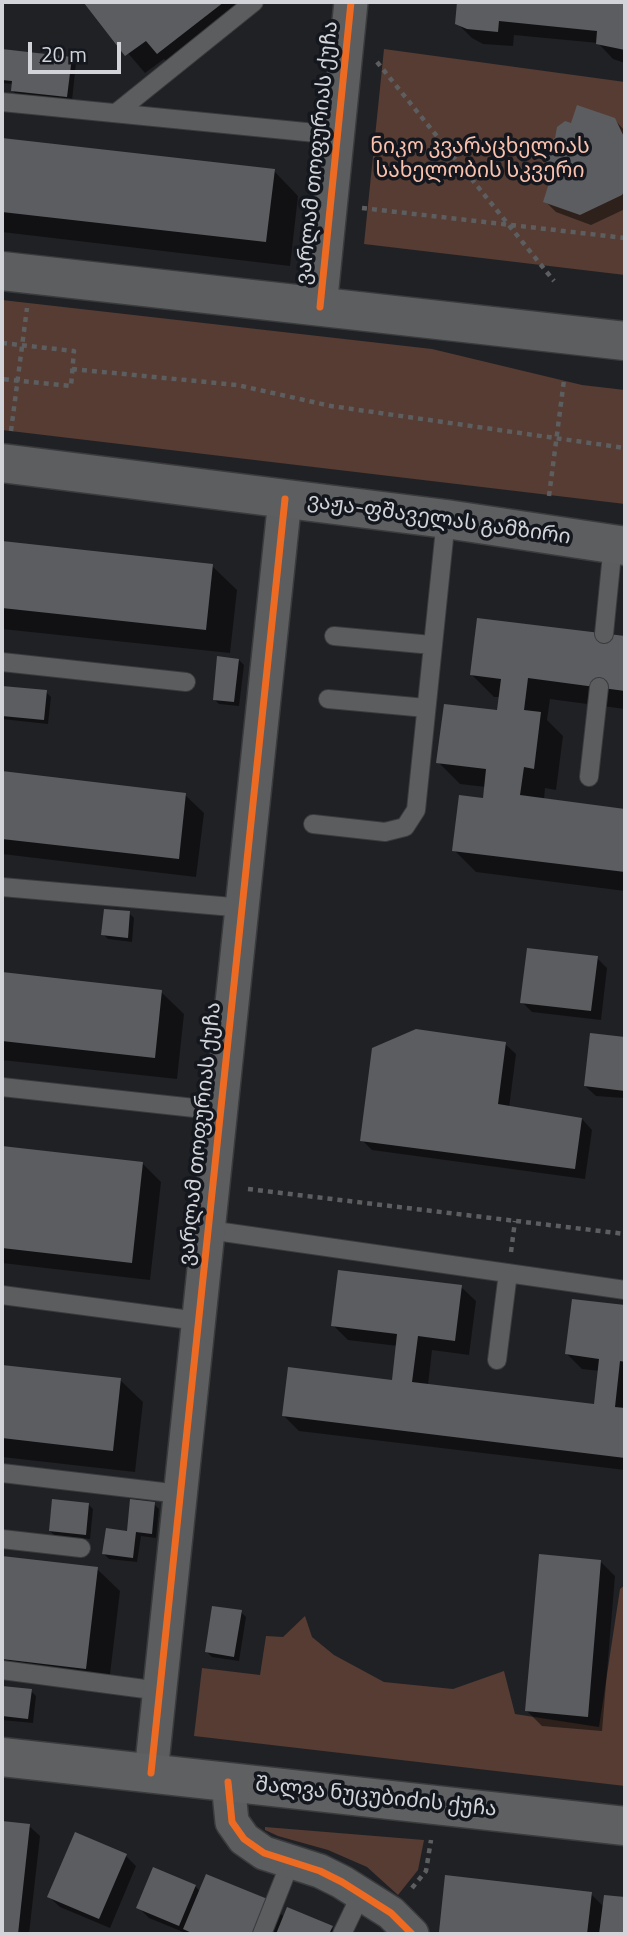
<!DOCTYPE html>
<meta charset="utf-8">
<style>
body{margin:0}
#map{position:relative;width:627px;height:1936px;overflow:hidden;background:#202125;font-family:"Titillium Web",sans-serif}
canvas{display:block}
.frame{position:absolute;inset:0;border:4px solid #d2d4d9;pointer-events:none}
.scale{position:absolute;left:28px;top:42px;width:93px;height:32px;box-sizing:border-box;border:4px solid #d2d4d9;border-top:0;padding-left:9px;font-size:21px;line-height:24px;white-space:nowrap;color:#d2d4d9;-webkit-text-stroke:5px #14171e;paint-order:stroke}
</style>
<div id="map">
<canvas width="627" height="1936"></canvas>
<div class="frame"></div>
<div class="scale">20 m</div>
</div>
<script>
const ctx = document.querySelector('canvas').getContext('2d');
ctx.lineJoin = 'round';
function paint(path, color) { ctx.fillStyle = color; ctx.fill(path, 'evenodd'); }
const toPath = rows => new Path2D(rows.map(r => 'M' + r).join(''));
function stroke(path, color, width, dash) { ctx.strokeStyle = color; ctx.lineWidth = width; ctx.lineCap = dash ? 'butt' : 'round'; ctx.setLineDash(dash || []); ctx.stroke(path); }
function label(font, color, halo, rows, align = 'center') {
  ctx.font = font + ' "Titillium Web","Noto Sans Georgian",sans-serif'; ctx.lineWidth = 7; ctx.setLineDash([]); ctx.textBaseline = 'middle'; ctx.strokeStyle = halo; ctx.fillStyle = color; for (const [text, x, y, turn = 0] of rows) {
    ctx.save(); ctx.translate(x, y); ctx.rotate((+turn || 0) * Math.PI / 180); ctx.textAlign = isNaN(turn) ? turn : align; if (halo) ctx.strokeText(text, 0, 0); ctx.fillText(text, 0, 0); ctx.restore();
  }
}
paint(toPath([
 [384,49,625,82,625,275,364,244],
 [2,300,432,349,582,385,625,390,625,504,2,430],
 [625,1585,625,1786,194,1736,202,1668,260,1675,266,1636,283,1637,305,1616,312,1637,334,1655,384,1682,453,1689,504,1671,515,1714,599,1727,620,1589],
 [265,1827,424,1840,418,1870,398,1895,367,1867,328,1850,278,1836,265,1830]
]), '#563c33');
paint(toPath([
 [89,2,265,2,176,71,164,59,145,73,86,4],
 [460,2,625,2,625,63,613,59,598,43,514,35,513,46,483,44,472,38,457,23],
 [2,51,71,58,76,63,72,101,17,95,12,90,13,84,2,83],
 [614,119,625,131,625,209,591,225,556,212,545,201,551,183,556,139,572,125],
 [2,139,274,171,298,196,290,266,2,232],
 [2,543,212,566,237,590,230,653,2,629],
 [478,620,625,638,625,709,550,699,547,720,563,736,556,790,545,788,544,800,625,811,625,891,476,872,454,850,484,800,486,787,460,784,438,762,499,712,500,697,494,697,472,675],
 [239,660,244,665,239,706,219,704,214,699],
 [2,688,46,692,51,697,48,724,2,719],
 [2,773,185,795,204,813,196,877,2,854],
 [129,913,134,918,132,942,108,939,103,934],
 [597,958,607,968,601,1020,532,1012,522,1002],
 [2,974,161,992,184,1014,177,1079,2,1060],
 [592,1035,625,1039,625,1098,596,1096,585,1086],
 [505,1044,516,1054,509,1108,582,1119,592,1130,585,1179,372,1150,362,1140],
 [2,1148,142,1163,161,1182,150,1280,2,1263],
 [461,1287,476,1301,469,1355,432,1350,428,1385,595,1406,600,1371,582,1369,567,1354,574,1301,625,1307,625,1470,299,1431,284,1416,393,1382,398,1346,348,1340,333,1325],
 [2,1367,120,1380,143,1402,135,1472,2,1457],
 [88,1504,93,1509,90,1539,55,1536,50,1531],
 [154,1504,159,1509,156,1538,141,1536,137,1562,109,1559,104,1554],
 [2,1558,97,1569,120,1591,108,1691,2,1678],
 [600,1561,615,1576,602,1731,542,1726,527,1711],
 [241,1612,246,1617,239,1661,212,1657,207,1652],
 [2,1688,31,1691,36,1696,33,1723,2,1720],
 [2,1823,29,1826,40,1836,29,1934,2,1934],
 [126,1856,136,1866,110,1928,60,1907,49,1897],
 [195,1886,201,1892,269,1902,285,1918,332,1928,338,1934,188,1934,149,1918,139,1908],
 [591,1894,604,1907,606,1897,625,1899,625,1934,444,1934,441,1931]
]), '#0007');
paint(toPath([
 [86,2,224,2,157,54,146,41,125,56,84,3],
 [457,2,625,2,625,50,596,44,597,31,499,21,498,32,467,29,455,24],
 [2,49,72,57,67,97,11,91,12,81,2,80],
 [577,105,615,118,625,139,625,190,622,195,580,215,543,202,549,183,541,172,546,162,542,152,546,142,555,138,557,127,565,121,571,123],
 [2,138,275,169,266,242,2,212],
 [2,541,213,564,206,630,2,608],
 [477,618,625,636,625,691,528,678,524,710,541,712,534,769,524,767,520,795,625,809,625,872,452,851,459,795,483,798,486,769,436,763,444,704,497,710,501,679,470,675],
 [217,656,239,659,234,702,213,700],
 [2,686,47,690,44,720,2,716],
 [2,771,186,793,179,859,2,839],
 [104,909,130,911,128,938,101,935],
 [527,948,598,956,591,1011,520,1003],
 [2,972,162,990,155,1058,2,1041],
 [416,1029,506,1042,498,1104,582,1118,575,1169,360,1141,372,1048],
 [590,1033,625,1037,625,1091,584,1086],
 [2,1146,143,1162,132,1263,2,1248],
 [338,1270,462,1285,455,1341,418,1336,412,1382,594,1404,599,1359,565,1354,572,1299,625,1305,625,1362,620,1361,615,1407,625,1408,625,1458,282,1416,288,1367,392,1380,397,1334,331,1326],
 [2,1365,121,1378,113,1451,2,1438],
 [52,1499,89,1503,86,1535,49,1531],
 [130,1499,155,1502,152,1534,136,1532,133,1558,102,1554,106,1528,127,1531],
 [539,1554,601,1560,588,1717,525,1711],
 [2,1556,98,1567,86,1669,2,1659],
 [212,1606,242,1610,234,1657,205,1652],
 [2,1686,32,1689,28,1719,2,1716],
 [2,1821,30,1824,18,1934,2,1934],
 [75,1832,127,1854,99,1919,47,1897],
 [153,1867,196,1885,179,1926,136,1908],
 [206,1874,270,1900,256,1934,194,1934,183,1929],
 [445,1875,592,1892,587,1934,439,1932],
 [604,1895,625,1897,625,1934,599,1934],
 [287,1907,333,1926,329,1934,276,1934]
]), '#5c5d60');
const lane = toPath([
 [2,102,336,135],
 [116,113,254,2],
 [604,634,613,544],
 [334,636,432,645],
 [2,662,186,682],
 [328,699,426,708],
 [589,777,599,687],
 [313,824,385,832,405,827,416,810,446,519],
 [2,887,244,908],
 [2,1087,222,1111],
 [209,1230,625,1290],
 [2,1295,198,1321],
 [497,1360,508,1273],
 [2,1473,180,1494],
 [2,1539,81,1548],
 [2,1670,160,1691],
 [262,1934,290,1863],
 [342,1934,361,1894]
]);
const street = toPath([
 [320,307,351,2],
 [151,1773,285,499],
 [228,1782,232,1822,244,1839,264,1853,320,1871,342,1882,391,1913,412,1934]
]);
const secondary = toPath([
 [2,1757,625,1826]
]);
const primary = toPath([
 [2,271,625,341],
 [2,463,446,519,625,546]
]);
stroke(lane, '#3a3b3d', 20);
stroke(street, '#3a3b3d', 36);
stroke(secondary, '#3a3b3d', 41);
stroke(primary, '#3a3b3d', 41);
stroke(toPath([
 [377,62,554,281],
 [362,208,625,238],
 [2,343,74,351,71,386,2,379],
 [72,369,237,385,331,406,625,448],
 [11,431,27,308],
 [549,496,564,380],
 [248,1189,625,1234],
 [511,1252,515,1221],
 [412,1888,426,1871,431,1840]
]), '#5d5e60', 4.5, [5, 5]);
stroke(lane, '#5c5d5f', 18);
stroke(street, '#5c5d5f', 33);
stroke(secondary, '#5f6062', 38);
stroke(primary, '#5d5e60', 38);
stroke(toPath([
 [320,307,351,2],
 [151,1773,285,499],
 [228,1782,232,1822,244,1839,264,1853,320,1871,342,1882,391,1913,412,1934]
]), '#ed6a23', 7);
label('21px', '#fac1ad', '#14171e', [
 ["ნიკო კვარაცხელიას",480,148],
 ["სახელობის სკვერი",480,172]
]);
label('21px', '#d2d4d9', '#14171e', [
 ["ვარლამ თოფურიას ქუჩა",318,153,-84],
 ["ვაჟა-ფშაველას გამზირი",439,520,8],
 ["ვარლამ თოფურიას ქუჩა",201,1134,-84],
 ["შალვა ნუცუბიძის ქუჩა",376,1798,6]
]);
</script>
